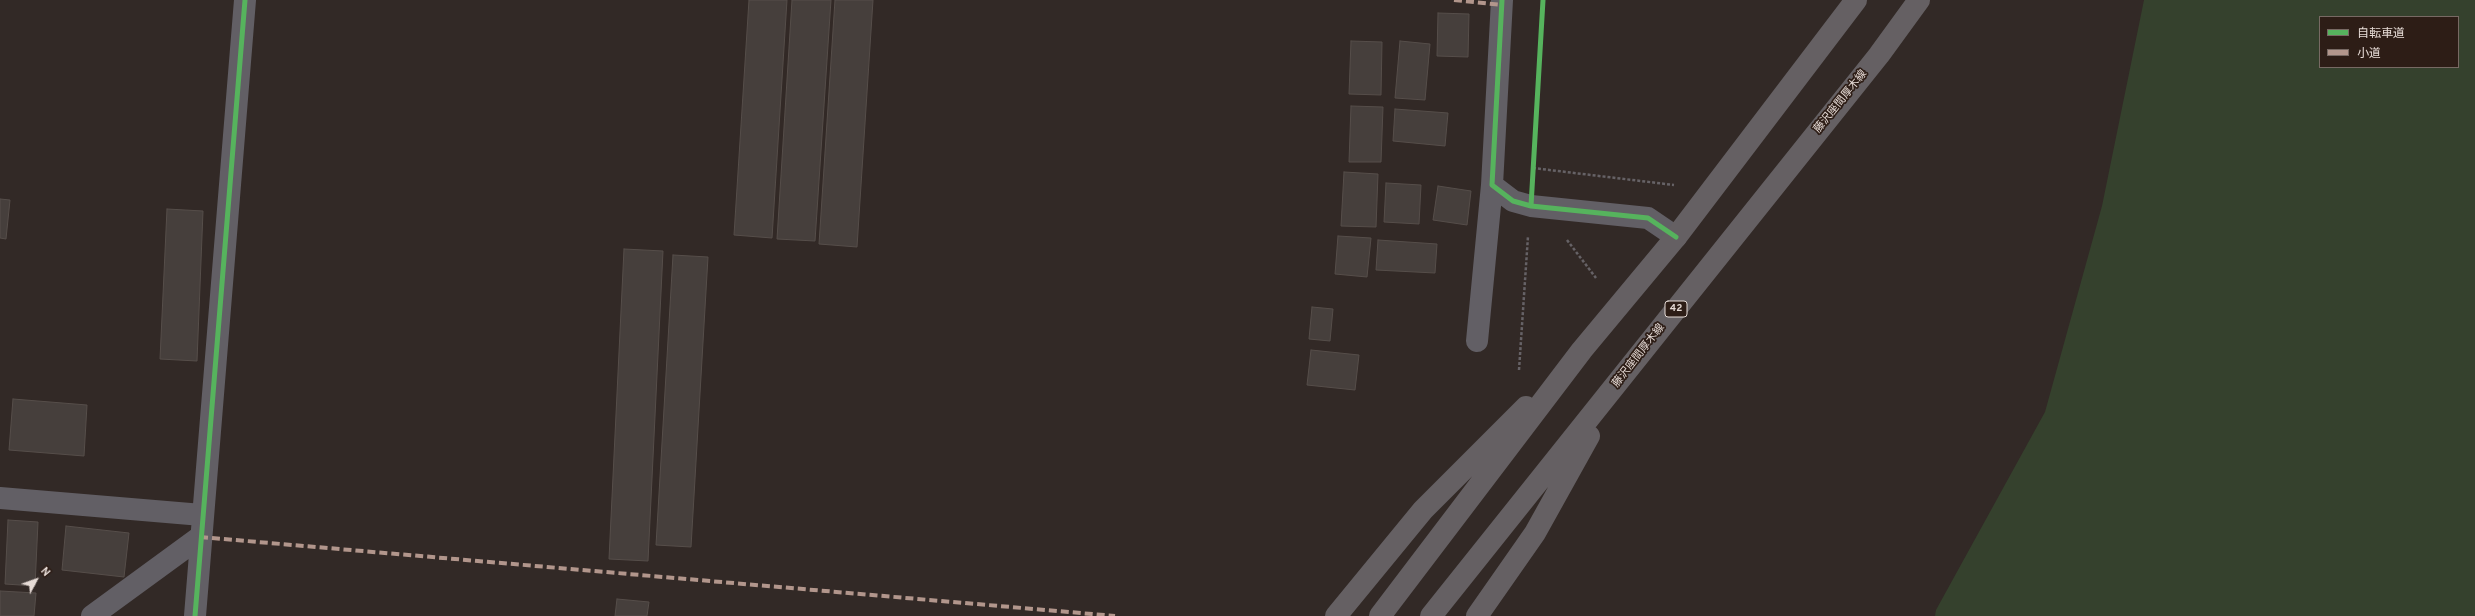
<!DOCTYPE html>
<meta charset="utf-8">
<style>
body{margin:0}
#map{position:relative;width:2475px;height:616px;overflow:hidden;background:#322926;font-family:Overpass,"Noto Sans JP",sans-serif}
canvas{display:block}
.legend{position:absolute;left:2319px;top:16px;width:140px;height:52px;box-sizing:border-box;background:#2d1d16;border:1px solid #776963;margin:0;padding:5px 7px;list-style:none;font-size:12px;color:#e6dbd6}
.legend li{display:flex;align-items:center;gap:8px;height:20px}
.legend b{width:20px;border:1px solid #776963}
.north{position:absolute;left:16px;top:560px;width:40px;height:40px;-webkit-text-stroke:3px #2d1d16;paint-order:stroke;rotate:49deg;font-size:11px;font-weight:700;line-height:16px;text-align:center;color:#e6dbd6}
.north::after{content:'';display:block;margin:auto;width:14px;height:18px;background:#e6dbd6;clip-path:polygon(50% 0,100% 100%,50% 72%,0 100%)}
</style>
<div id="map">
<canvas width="2475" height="616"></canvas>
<ul class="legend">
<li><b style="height:5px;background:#56b35d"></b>自転車道</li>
<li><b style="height:5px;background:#b2968c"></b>小道</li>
</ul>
<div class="north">N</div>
</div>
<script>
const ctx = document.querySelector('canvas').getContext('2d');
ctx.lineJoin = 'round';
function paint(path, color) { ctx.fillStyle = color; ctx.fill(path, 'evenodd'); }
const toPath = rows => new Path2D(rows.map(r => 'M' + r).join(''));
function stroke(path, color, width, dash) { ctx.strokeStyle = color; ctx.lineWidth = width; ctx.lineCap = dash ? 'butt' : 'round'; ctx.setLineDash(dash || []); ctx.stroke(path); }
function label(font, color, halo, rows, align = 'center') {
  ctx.font = font + ' Overpass,"Noto Sans JP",sans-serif'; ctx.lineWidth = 3.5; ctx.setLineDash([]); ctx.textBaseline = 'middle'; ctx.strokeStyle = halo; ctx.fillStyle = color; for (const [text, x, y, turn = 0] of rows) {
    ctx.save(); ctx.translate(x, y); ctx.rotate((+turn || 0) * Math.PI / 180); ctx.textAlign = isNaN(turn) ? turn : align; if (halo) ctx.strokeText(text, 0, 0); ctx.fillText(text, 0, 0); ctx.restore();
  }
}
paint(toPath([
 [2144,0,2475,0,2475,616,1935,616,1936,610,2045,412,2102,206],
 [2320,17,2458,17,2458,67,2320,67]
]), '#35412d');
const building = toPath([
 [749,0,787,0,772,238,734,235,749,0],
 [792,0,831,0,815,241,777,239,792,0],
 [835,0,873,0,857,247,819,244,835,0],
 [1438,13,1469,14,1468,57,1437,56,1438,13],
 [1351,41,1382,42,1381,95,1349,94,1351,41],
 [1400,41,1430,44,1425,100,1395,98,1400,41],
 [1351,106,1383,107,1381,162,1349,162,1351,106],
 [1395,109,1448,113,1445,146,1393,141,1395,109],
 [1344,172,1378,174,1376,227,1341,226,1344,172],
 [1386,183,1421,185,1419,224,1384,222,1386,183],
 [1438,186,1471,191,1467,225,1433,220,1438,186],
 [0,199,10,200,6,239,0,238,0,199],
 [167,209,203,211,197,361,160,359,167,209],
 [1338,236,1371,238,1367,277,1335,274,1338,236],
 [1378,240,1437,244,1435,273,1376,270,1378,240],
 [624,249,663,251,648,561,609,559,624,249],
 [673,255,708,257,691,547,656,545,673,255],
 [1312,307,1333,309,1330,341,1309,339,1312,307],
 [1311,350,1359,355,1355,390,1307,385,1311,350],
 [13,399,87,405,84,456,9,450,13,399],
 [8,520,38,522,35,586,5,584,8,520],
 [66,526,129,533,124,577,62,570,66,526],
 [0,591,36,593,34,616,0,616,0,591],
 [617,599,649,602,647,616,615,616,617,599]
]);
paint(building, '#463f3c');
stroke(building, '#564e4a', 1);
stroke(toPath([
 [1533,168,1674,185],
 [1567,240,1596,278],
 [1519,370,1528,236]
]), '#666266', 2.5, [3, 2]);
stroke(toPath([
 [1502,0,1492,185,1513,201,1531,206,1648,218,1676,237],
 [1477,341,1492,185],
 [0,498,202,515],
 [92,616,200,537],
 [195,616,245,0]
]), '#625f65', 22);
stroke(toPath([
 [1336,616,1423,510,1526,407],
 [1380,616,1582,350,1676,237,1856,0],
 [1431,616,1879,55,1919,0],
 [1477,616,1535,533,1589,436]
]), '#656063', 22);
stroke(toPath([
 [1454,0,1502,5],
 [200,537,1115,616]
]), '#b2968c', 4, [8, 4]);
stroke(toPath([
 [1502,0,1492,185,1513,201,1531,206,1648,218,1676,237],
 [1531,206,1543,0],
 [195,616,245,0]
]), '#56b35d', 5);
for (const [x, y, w] of [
 [1676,309,22]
]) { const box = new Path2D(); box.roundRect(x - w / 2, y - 8, w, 16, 3); ctx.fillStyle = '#2d1d16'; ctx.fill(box); stroke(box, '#e6dbd6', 1); }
label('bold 10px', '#e6dbd6', null, [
 ["42",1676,309]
]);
label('11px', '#e6dbd6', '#2d1d16', [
 ["藤沢座間厚木線",1841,102,-51],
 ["藤沢座間厚木線",1639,356,-52]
]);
</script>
